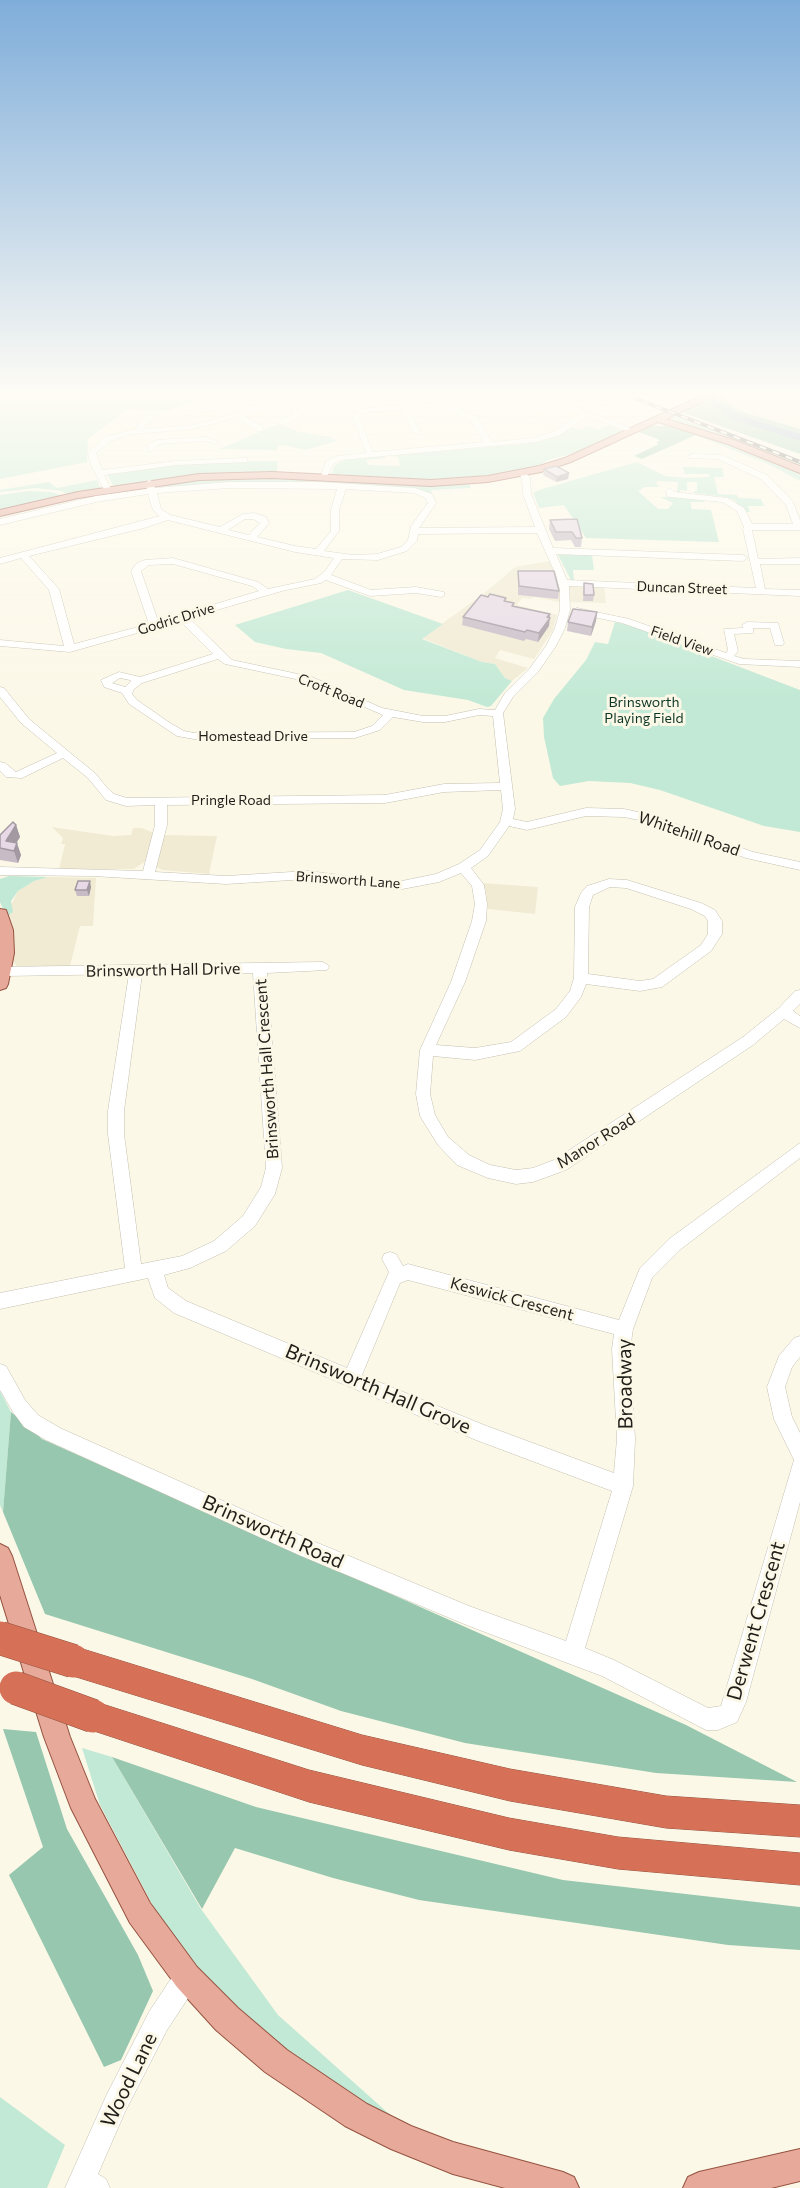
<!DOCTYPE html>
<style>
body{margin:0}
canvas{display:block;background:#fcf8e8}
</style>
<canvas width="800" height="2188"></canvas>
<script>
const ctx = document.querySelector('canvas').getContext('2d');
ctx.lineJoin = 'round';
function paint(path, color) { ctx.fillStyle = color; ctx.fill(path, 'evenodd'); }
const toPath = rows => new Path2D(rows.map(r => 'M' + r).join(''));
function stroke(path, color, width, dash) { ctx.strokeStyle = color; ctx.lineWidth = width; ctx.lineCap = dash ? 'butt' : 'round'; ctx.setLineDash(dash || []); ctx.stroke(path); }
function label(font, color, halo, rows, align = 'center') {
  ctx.font = font + ' Commissioner,sans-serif'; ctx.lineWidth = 6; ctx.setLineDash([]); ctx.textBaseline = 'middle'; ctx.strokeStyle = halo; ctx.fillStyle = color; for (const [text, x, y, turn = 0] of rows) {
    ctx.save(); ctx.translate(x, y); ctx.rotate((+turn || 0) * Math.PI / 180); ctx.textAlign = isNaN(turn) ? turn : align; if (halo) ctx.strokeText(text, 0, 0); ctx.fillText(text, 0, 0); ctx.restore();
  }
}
paint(toPath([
 [723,396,800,396,800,429,746,413,734,408],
 [555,560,564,583,604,585,606,603,559,602,534,597,531,599,522,598,517,605,557,615,553,630,534,659,500,650,495,658,528,668,512,681,505,678,495,664,482,662,422,638,482,595,515,567],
 [52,827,113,836,131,835,133,828,142,828,154,833,147,860,134,869,59,869,65,844,61,844,63,838],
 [163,835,217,836,209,874,162,870,157,867,156,862],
 [48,877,96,878,93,926,80,926,70,966,17,966,13,962,6,915,18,891,34,881],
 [482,883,538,887,535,914,488,909,486,891]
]), '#f1ebd4');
paint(toPath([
 [0,396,210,396,167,411,126,410,88,439,87,462,0,479],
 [673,416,800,463,800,468,705,431,672,421,671,417],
 [279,424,299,432,331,437,337,441,305,450,284,445,278,446,277,450,219,449],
 [609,425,623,431,582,451,551,459,535,467,493,475,434,481,332,474,334,466,344,460,384,456,386,458,366,460,369,465,400,466,398,457,392,455,523,444,556,437,572,427,579,430,589,426,597,430],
 [698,434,782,464,800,473,800,481,766,463,695,435],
 [256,461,278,461,277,474,246,474,118,487,114,487,107,474,152,466],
 [637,462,665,476,686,478,709,477,709,474,685,474,683,467,722,468,724,477,714,477,718,494,737,495,738,498,761,499,764,506,748,506,750,512,745,512,734,500,725,497,694,493,694,491,697,491,697,482,687,482,687,491,680,490,680,493,677,492,678,482,658,481,656,483,659,487,645,487,638,491,658,509,668,509,673,503,660,497,703,498,704,502,690,502,692,509,711,510,719,542,586,538,564,505,539,508,533,493,539,490],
 [277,477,437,485,469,484,471,488,431,490,432,494,318,484,155,487,180,481],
 [97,480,100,488,68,495,62,491,35,488,0,492,0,490,49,482,57,488],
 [29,491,51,492,64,496,0,511,0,495],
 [558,555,592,555,594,570,573,570,574,581,571,580],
 [348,590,443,624,422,639,482,662,495,664,505,678,512,681,491,706,487,707,468,700,404,690,321,653,286,649,255,642,235,625],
 [615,622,633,626,800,690,800,832,764,826,660,790,630,783,589,781,560,786,553,778,544,737,543,718,554,699,586,660,595,642,608,644],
 [9,876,48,877,34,881,18,891,11,901,13,912,9,915,6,915,0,902,0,879],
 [0,1391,11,1412,3,1512,0,1505],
 [82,1748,112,1757,201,1909,278,2015,396,2120,328,2082,222,2001,163,1925,100,1805],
 [0,2097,65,2145,47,2188,0,2188]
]), '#c2e9d5');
paint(toPath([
 [716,396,723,396,734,408,746,413,800,429,800,454,681,412],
 [652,426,666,426,698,434,642,459,634,456,659,444,656,443,660,440,639,432],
 [11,1412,42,1439,686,1725,797,1782,656,1773,465,1743,341,1711,252,1679,45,1614,3,1512],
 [3,1729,36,1732,67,1829,138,1955,153,1991,121,2060,104,2067,9,1875,43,1847],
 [112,1757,256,1807,563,1880,800,1907,800,1950,728,1945,419,1900,333,1878,235,1848,202,1909]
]), '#97c8af');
paint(toPath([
 [702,396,714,396,739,415,800,434,800,441,731,419,702,396]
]), '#82a2c4');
const minor = toPath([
 [282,396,293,396,282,401,303,412,303,416,286,424,280,424,280,420,294,414,276,403,243,415,263,427,263,431,257,431,236,417,193,429,133,434,110,441,96,453,102,470,176,461,244,458,247,458,247,462,176,465,104,475,112,490,108,493,104,490,91,465,88,453,104,437,137,429,139,422,150,412,157,414,146,425,145,429,193,425,213,420,282,396],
 [394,396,402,396,406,404,439,402,452,404,477,417,492,442,534,438,552,432,581,414,551,403,535,411,530,417,524,417,529,407,544,400,536,396,547,396,569,404,603,396,603,400,577,407,638,431,631,433,587,416,558,436,535,442,340,460,333,464,326,479,320,479,326,461,338,456,366,453,352,414,362,409,399,405,394,396],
 [439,406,471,421,484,442,373,452,359,417,364,413,401,409,413,432,417,434,421,432,408,409,439,406],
 [209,397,215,397,219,408,186,416,186,412,212,405,209,397],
 [205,437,220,442,216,444,205,441,159,444,152,451,149,451,147,445,157,440,205,437],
 [692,454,722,455,767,475,793,502,800,520,800,530,752,530,758,559,800,558,800,564,760,564,765,589,800,590,800,596,569,586,570,610,565,628,556,646,538,672,513,697,503,713,515,809,513,819,527,822,586,808,624,809,651,815,753,852,800,862,800,870,746,858,644,821,624,817,586,816,527,830,509,826,488,856,471,868,484,885,487,904,486,921,465,982,436,1045,475,1048,511,1042,556,1009,570,991,574,978,575,907,581,893,587,886,609,879,627,880,701,903,715,910,722,921,722,934,711,951,662,987,640,991,586,984,581,997,566,1017,520,1051,475,1060,433,1056,430,1094,435,1115,448,1137,469,1155,490,1165,516,1170,533,1168,554,1160,743,1037,779,1008,795,991,800,990,800,1004,793,1011,800,1016,800,1028,784,1019,753,1045,566,1170,533,1182,516,1184,488,1178,457,1165,438,1145,420,1116,416,1094,420,1050,451,982,472,921,475,904,472,886,461,873,439,882,397,890,308,879,226,884,93,876,0,875,0,867,143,871,155,825,155,805,126,806,106,800,88,778,63,758,22,778,6,777,0,771,0,762,5,763,16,772,57,753,21,723,0,697,0,687,4,688,29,719,96,774,108,789,114,794,127,798,385,795,444,784,500,783,493,716,479,715,445,722,423,722,393,717,380,730,355,738,194,739,177,736,129,704,122,693,104,687,101,680,119,672,140,677,213,654,180,621,70,652,0,646,0,640,64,646,49,590,21,558,0,564,0,558,160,516,153,510,148,494,96,502,0,525,0,519,96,496,147,489,145,483,149,480,152,481,155,488,229,482,320,482,415,488,432,494,436,503,419,528,535,527,523,494,522,478,518,473,522,470,530,477,531,494,553,548,743,555,748,558,743,561,556,554,567,580,756,588,743,529,744,527,737,511,722,502,670,497,667,496,666,491,670,488,674,492,727,498,744,508,752,524,793,524,786,505,761,479,718,459,689,458,688,456,692,454],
 [229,488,337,489,331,510,331,531,316,549,295,546,257,537,269,523,266,517,254,513,243,514,220,527,170,515,161,509,157,493,229,488],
 [346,489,414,493,425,498,428,503,411,526,408,540,401,547,377,554,353,555,324,551,339,531,339,510,346,489],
 [245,519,253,519,260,523,249,535,228,530,245,519],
 [168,520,295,552,334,558,325,571,315,579,268,589,258,582,173,558,145,560,137,563,131,571,149,624,74,644,59,589,29,556,144,528,168,520],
 [537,533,556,575,560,590,560,610,555,628,546,646,530,668,505,693,495,710,479,709,445,716,423,716,382,708,312,677,232,660,189,618,282,591,321,583,326,580,370,596,416,593,441,597,444,596,444,592,416,587,371,590,331,575,342,559,378,560,407,551,417,541,418,534,537,533],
 [173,564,252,586,259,591,158,621,141,571,149,565,173,564],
 [218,659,225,664,305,681,383,715,372,726,354,732,194,733,184,731,170,723,137,700,132,694,134,689,142,683,218,659],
 [120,678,130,680,131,681,125,687,112,683,120,678],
 [501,790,503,809,500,822,480,850,459,864,436,874,397,882,308,871,226,876,155,872,167,825,167,805,385,803,444,792,501,790],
 [610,887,626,888,691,909,705,916,708,921,708,934,701,945,653,979,640,981,588,974,589,907,593,895,610,887],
 [577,608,629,619,726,653,728,650,724,629,743,628,742,625,747,622,778,623,784,643,783,645,775,645,770,628,753,628,753,633,734,634,738,651,734,656,744,659,800,661,800,667,739,664,622,623,574,613,574,609,577,608],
 [322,962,327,964,329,967,327,970,267,973,282,1168,275,1194,255,1226,226,1251,190,1268,164,1275,168,1288,186,1301,347,1368,389,1272,382,1259,384,1254,390,1252,396,1254,403,1266,408,1264,619,1320,640,1268,669,1239,800,1143,800,1158,681,1249,652,1278,648,1289,633,1329,630,1349,635,1439,633,1486,585,1648,614,1660,708,1708,721,1706,794,1460,774,1419,767,1387,779,1356,794,1338,800,1336,800,1357,792,1367,785,1387,792,1417,800,1433,800,1502,746,1702,737,1722,718,1730,706,1730,602,1676,469,1626,299,1555,46,1440,24,1427,13,1412,0,1390,0,1364,6,1366,25,1400,38,1415,60,1428,313,1541,469,1606,566,1641,612,1491,476,1440,174,1313,155,1298,148,1278,0,1309,0,1293,125,1268,108,1134,108,1111,129,974,4,976,0,975,0,967,322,962],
 [253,973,266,1168,261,1187,243,1216,214,1241,182,1256,141,1264,124,1134,124,1111,142,974,253,973],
 [408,1280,614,1334,612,1349,617,1439,614,1473,484,1425,362,1375,400,1283,408,1280],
 [187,1965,196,1968,199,1977,196,1986,167,2030,125,2112,98,2174,106,2179,110,2188,65,2188,107,2094,149,2012,178,1968,187,1965]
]);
const major = toPath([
 [701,396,714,396,666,419,734,440,800,466,800,473,728,444,658,422,571,462,541,472,488,482,431,486,272,478,199,480,78,498,0,516,0,510,78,492,199,474,272,472,431,480,488,476,539,466,565,458,701,396],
 [0,909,6,910,13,930,14,953,8,984,6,988,0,990,0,909],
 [0,1544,8,1548,12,1556,70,1737,95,1799,150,1903,197,1967,238,2008,287,2050,367,2104,411,2126,453,2142,563,2172,574,2177,579,2188,505,2188,453,2174,391,2149,345,2126,265,2072,216,2030,177,1987,130,1923,71,1808,44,1737,0,1595,0,1544],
 [800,2149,800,2181,771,2188,683,2188,688,2177,699,2172,800,2149]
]);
const highway = toPath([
 [73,1646,362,1735,510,1769,666,1796,800,1805,800,1837,666,1828,510,1801,362,1765,73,1676,63,1671,58,1661,63,1651,73,1646],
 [93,1701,309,1770,509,1818,618,1837,800,1853,800,1885,618,1869,509,1850,309,1802,82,1727,78,1716,82,1705,93,1701]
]);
stroke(minor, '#c4c0b1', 1);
stroke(major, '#965340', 2);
stroke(highway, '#965340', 1);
paint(minor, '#fff');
paint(major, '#e6a99a');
paint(highway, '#d67056');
const rail = toPath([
 [629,396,800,462]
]);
stroke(rail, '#5d5b52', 4);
stroke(rail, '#fcf8e8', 2, [7]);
const highwayBridge = toPath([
 [0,1638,73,1661],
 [16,1688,93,1716]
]);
stroke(highwayBridge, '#965340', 34, []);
stroke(highwayBridge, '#d67056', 33);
paint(toPath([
 [544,469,569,473,568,479,556,482,543,475],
 [577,519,582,538,581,547,575,547,571,540,555,541,549,529,550,520],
 [518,571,559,591,558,599,518,595],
 [584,583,594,595,593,601,583,601],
 [506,601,514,606,550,614,549,626,538,642,526,639,524,641,462,625,463,617],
 [597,612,596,621,591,636,567,631,568,622],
 [16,825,20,837,16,843,21,855,18,863,0,860,0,835],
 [91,887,89,896,77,896,75,890]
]), '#c7bbc6');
paint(toPath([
 [569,473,568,479,556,482,557,477],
 [597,612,596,621,591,636,592,627],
 [550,614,549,626,538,642,539,633],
 [16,825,20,837,12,850,6,841],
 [17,843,21,855,18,863,14,851],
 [90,881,91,887,89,896,87,890]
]), '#a299a1');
const building = toPath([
 [556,466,569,473,557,477,544,469,556,466],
 [577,519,582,538,576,538,572,532,556,532,550,520,577,519],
 [518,571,554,571,559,591,519,586,518,571],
 [584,583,593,584,594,595,584,595,584,583],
 [490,594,506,598,504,601,514,603,512,606,550,614,547,617,550,618,539,633,527,630,525,632,463,617,481,595,488,597,490,594],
 [573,609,597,612,592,627,568,622,573,609],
 [13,822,16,825,6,841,17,843,14,851,0,848,0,835,13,822],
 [78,881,90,881,87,890,75,890,78,881]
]);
paint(building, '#e7dae6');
stroke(building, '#a299a1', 1.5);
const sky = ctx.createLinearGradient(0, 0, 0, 702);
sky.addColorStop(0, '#7fadda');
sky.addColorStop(0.56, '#fefcf5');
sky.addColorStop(1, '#fefcf500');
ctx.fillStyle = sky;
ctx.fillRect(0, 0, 800, 702);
label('14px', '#1f1e18', '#fcf8e8', [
 ["Duncan Street",682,588,2],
 ["Godric Drive",176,619,-17],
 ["Field View",682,641,19],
 ["Croft Road",331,691,22],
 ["Homestead Drive",253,736],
 ["Pringle Road",231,800],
 ["Brinsworth Lane",348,880,4]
]);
label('14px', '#0b3524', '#fcf8e8', [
 ["Brinsworth",644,702],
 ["Playing Field",644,718]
]);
label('16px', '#1f1e18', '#fcf8e8', [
 ["Whitehill Road",689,834,19],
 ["Brinsworth Hall Drive",163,970,-1],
 ["Brinsworth Hall Crescent",267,1069,-94],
 ["Manor Road",596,1141,-32],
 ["Keswick Crescent",512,1299,15]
]);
label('20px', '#1f1e18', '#fcf8e8', [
 ["Broadway",625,1384,-91],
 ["Brinsworth Hall Grove",378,1389,23],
 ["Brinsworth Road",273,1532,24],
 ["Derwent Crescent",756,1621,-74],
 ["Wood Lane",129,2080,-64]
]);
</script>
